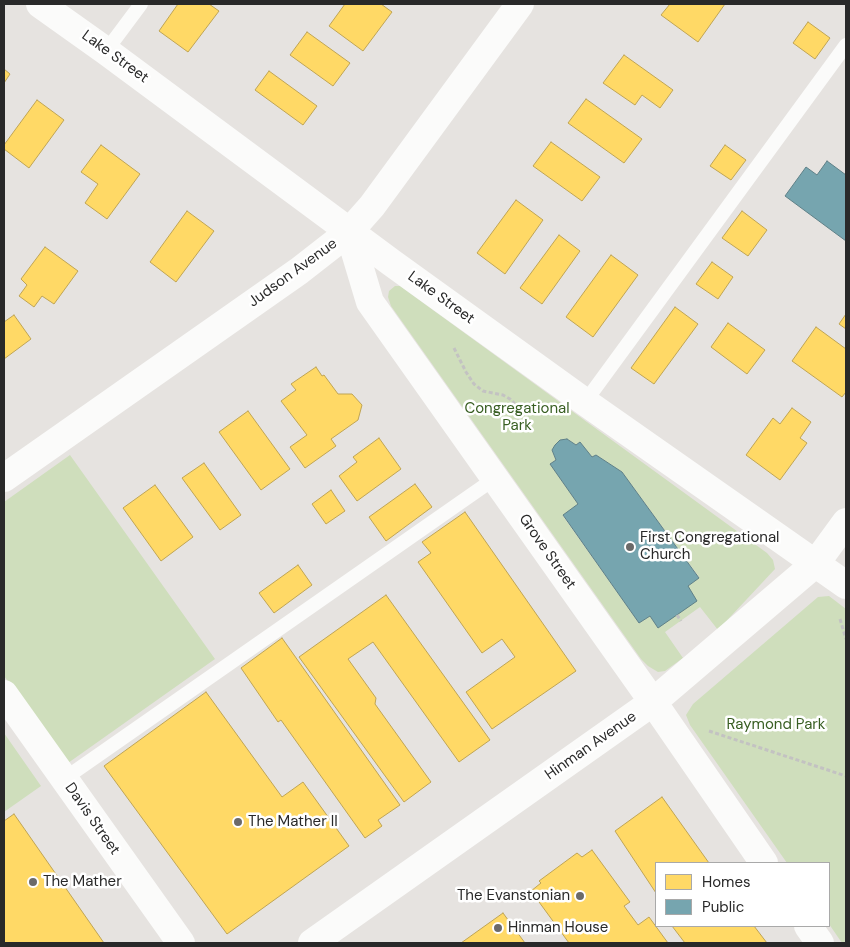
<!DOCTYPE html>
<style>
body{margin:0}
#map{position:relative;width:850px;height:947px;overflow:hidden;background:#e6e3e0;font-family:"DM Sans",sans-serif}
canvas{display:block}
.frame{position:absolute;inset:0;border:5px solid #292929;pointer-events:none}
.legend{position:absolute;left:655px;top:862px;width:175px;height:65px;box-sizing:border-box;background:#fff;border:1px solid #a9a9a9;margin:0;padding:6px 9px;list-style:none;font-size:15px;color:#292929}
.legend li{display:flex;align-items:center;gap:10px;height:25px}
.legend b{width:25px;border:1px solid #a9a9a9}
</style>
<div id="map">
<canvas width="850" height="947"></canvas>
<div class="frame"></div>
<ul class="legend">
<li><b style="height:14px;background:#ffd966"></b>Homes</li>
<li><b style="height:14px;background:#76a5af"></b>Public</li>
</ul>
</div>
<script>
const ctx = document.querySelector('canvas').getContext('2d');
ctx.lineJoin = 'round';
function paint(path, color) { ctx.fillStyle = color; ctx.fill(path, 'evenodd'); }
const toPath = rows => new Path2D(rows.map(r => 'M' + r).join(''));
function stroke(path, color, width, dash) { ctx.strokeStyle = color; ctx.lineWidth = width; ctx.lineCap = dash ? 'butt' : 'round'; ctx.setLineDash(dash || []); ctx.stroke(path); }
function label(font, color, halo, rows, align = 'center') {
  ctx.font = font + ' "DM Sans",sans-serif'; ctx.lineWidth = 5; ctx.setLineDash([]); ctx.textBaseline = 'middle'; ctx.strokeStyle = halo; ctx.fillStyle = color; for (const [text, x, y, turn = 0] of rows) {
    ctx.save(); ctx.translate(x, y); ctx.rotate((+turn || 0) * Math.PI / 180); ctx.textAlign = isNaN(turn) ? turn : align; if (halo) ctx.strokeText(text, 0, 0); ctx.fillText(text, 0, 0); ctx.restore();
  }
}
paint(toPath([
 [395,286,400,286,767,553,773,560,775,569,718,630,700,607,665,632,683,658,665,671,658,672,648,666,641,659,391,306,388,297,389,291],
 [567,439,576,445,580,442,592,457,596,455,622,472,699,577,688,586,658,628,650,616,639,623,563,516,578,504,550,464,556,460,552,450,555,445,560,440],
 [70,455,215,659,68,763,4,676,4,502],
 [829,596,846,609,846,943,842,943,829,924,829,863,787,863,690,725,686,715,693,704,818,597],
 [4,733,41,786,4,812]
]), '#cfdebc');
const homes = toPath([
 [178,4,209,4,219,11,188,52,159,31,178,4],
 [345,4,381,4,392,12,363,51,329,26,345,4],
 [670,4,725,4,698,42,661,15,670,4],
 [808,22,830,38,815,59,793,43,808,22],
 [307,32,350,63,333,86,290,55,307,32],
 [624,55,673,90,660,108,642,95,635,105,603,83,624,55],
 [4,69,10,74,4,83,4,69],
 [269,71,317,106,303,125,255,90,269,71],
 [586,99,642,139,624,163,568,123,586,99],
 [37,100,64,120,29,168,4,149,4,145,37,100],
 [551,142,600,177,582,201,533,166,551,142],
 [101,145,140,174,107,219,85,203,98,184,81,172,101,145],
 [725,145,746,160,731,180,710,166,725,145],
 [516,200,543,220,505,274,477,253,516,200],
 [187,211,214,231,176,282,150,262,187,211],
 [742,211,767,230,748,256,722,238,742,211],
 [559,235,580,251,542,304,520,288,559,235],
 [45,247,78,271,54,304,42,296,34,307,19,296,27,285,21,279,45,247],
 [611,255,638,275,593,337,566,317,611,255],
 [712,262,733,277,718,299,696,284,712,262],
 [675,307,698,324,654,384,631,368,675,307],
 [846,314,846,329,839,324,846,314],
 [14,315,31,339,4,359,4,322,14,315],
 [728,323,765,350,747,374,711,347,728,323],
 [816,327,846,349,846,392,842,397,792,361,816,327],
 [316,367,322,376,324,375,338,394,352,394,362,405,358,420,331,439,336,446,305,468,290,447,307,435,281,401,296,390,291,384,316,367],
 [792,408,811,422,800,438,807,443,780,480,746,455,773,418,780,424,792,408],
 [248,411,290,469,261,490,219,432,248,411],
 [379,438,401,469,357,501,339,476,357,462,353,457,379,438],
 [204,463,241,515,220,530,182,478,204,463],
 [415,484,432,507,386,541,369,517,415,484],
 [155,485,193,537,161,561,123,508,155,485],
 [331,490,345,511,326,524,312,504,331,490],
 [465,512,576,671,492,729,466,692,515,657,502,639,482,653,418,562,431,553,422,542,465,512],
 [298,565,312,585,274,613,259,593,298,565],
 [386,595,490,740,459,762,373,642,348,659,376,698,375,704,431,782,404,802,299,657,386,595],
 [282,638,400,805,378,820,382,826,365,838,281,720,278,722,241,668,282,638],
 [206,692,282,797,303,782,349,846,227,934,104,766,206,692],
 [662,797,709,863,656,863,656,893,615,831,662,797],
 [14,814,104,943,4,943,4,821,14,814],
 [592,850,630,902,624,906,638,925,649,917,668,943,569,943,531,891,541,883,539,881,577,853,582,857,592,850],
 [503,913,525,943,461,943,503,913],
 [672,926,754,926,767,943,685,943,672,926]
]);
paint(homes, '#ffd966');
stroke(homes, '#bfa454', 1);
const public = toPath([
 [827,161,846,175,846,241,785,196,806,167,817,175,827,161],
 [567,439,576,445,580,442,592,457,596,455,622,472,699,578,688,586,697,601,658,628,650,616,639,623,563,515,578,504,550,464,556,460,552,450,555,445,560,440,567,439]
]);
paint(public, '#76a5af');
stroke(public, '#5f8087', 1);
stroke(toPath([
 [454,348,466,372,474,384,483,391,503,395,510,399,514,403,516,416,519,421,531,427],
 [677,615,681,621],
 [840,619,846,639],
 [709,731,846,776]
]), '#c3c2c2', 3, [4, 2.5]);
stroke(toPath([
 [106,51,141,4],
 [585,402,846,45],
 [64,779,494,479]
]), '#fbfbfa', 14);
stroke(toPath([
 [40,4,106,51,392,263,585,402,846,585],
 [349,232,370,302,653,702,764,863],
 [4,478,299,271,349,232,372,206,520,4],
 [808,926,820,943],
 [312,943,653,702,816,563,846,522]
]), '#fbfbfa', 28);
stroke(toPath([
 [4,694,181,943]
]), '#fbfbfa', 28);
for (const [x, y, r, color] of [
 [630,547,5,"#6b6a69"],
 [238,822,5,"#6b6a69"],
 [33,882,5,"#6b6a69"],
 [580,896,5,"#6b6a69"],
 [498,928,5,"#6b6a69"]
]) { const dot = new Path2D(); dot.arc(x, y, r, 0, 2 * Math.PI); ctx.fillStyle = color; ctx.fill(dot); stroke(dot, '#fff', 2); }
label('15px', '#292929', '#fff', [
 ["Lake Street",115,57,36],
 ["Judson Avenue",293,273,-36],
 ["Lake Street",441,298,36],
 ["Grove Street",547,552,55],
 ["Hinman Avenue",591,746,-35],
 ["Davis Street",92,819,55]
]);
label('15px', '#385e22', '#fff', [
 ["Congregational",517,409],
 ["Park",517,426],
 ["Raymond Park",776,725]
]);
label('15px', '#292929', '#fff', [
 ["First Congregational",640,538],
 ["Church",640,555],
 ["The Mather II",248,822],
 ["The Mather",43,882],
 ["The Evanstonian",570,896,"right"],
 ["Hinman House",508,928]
], 'left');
</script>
